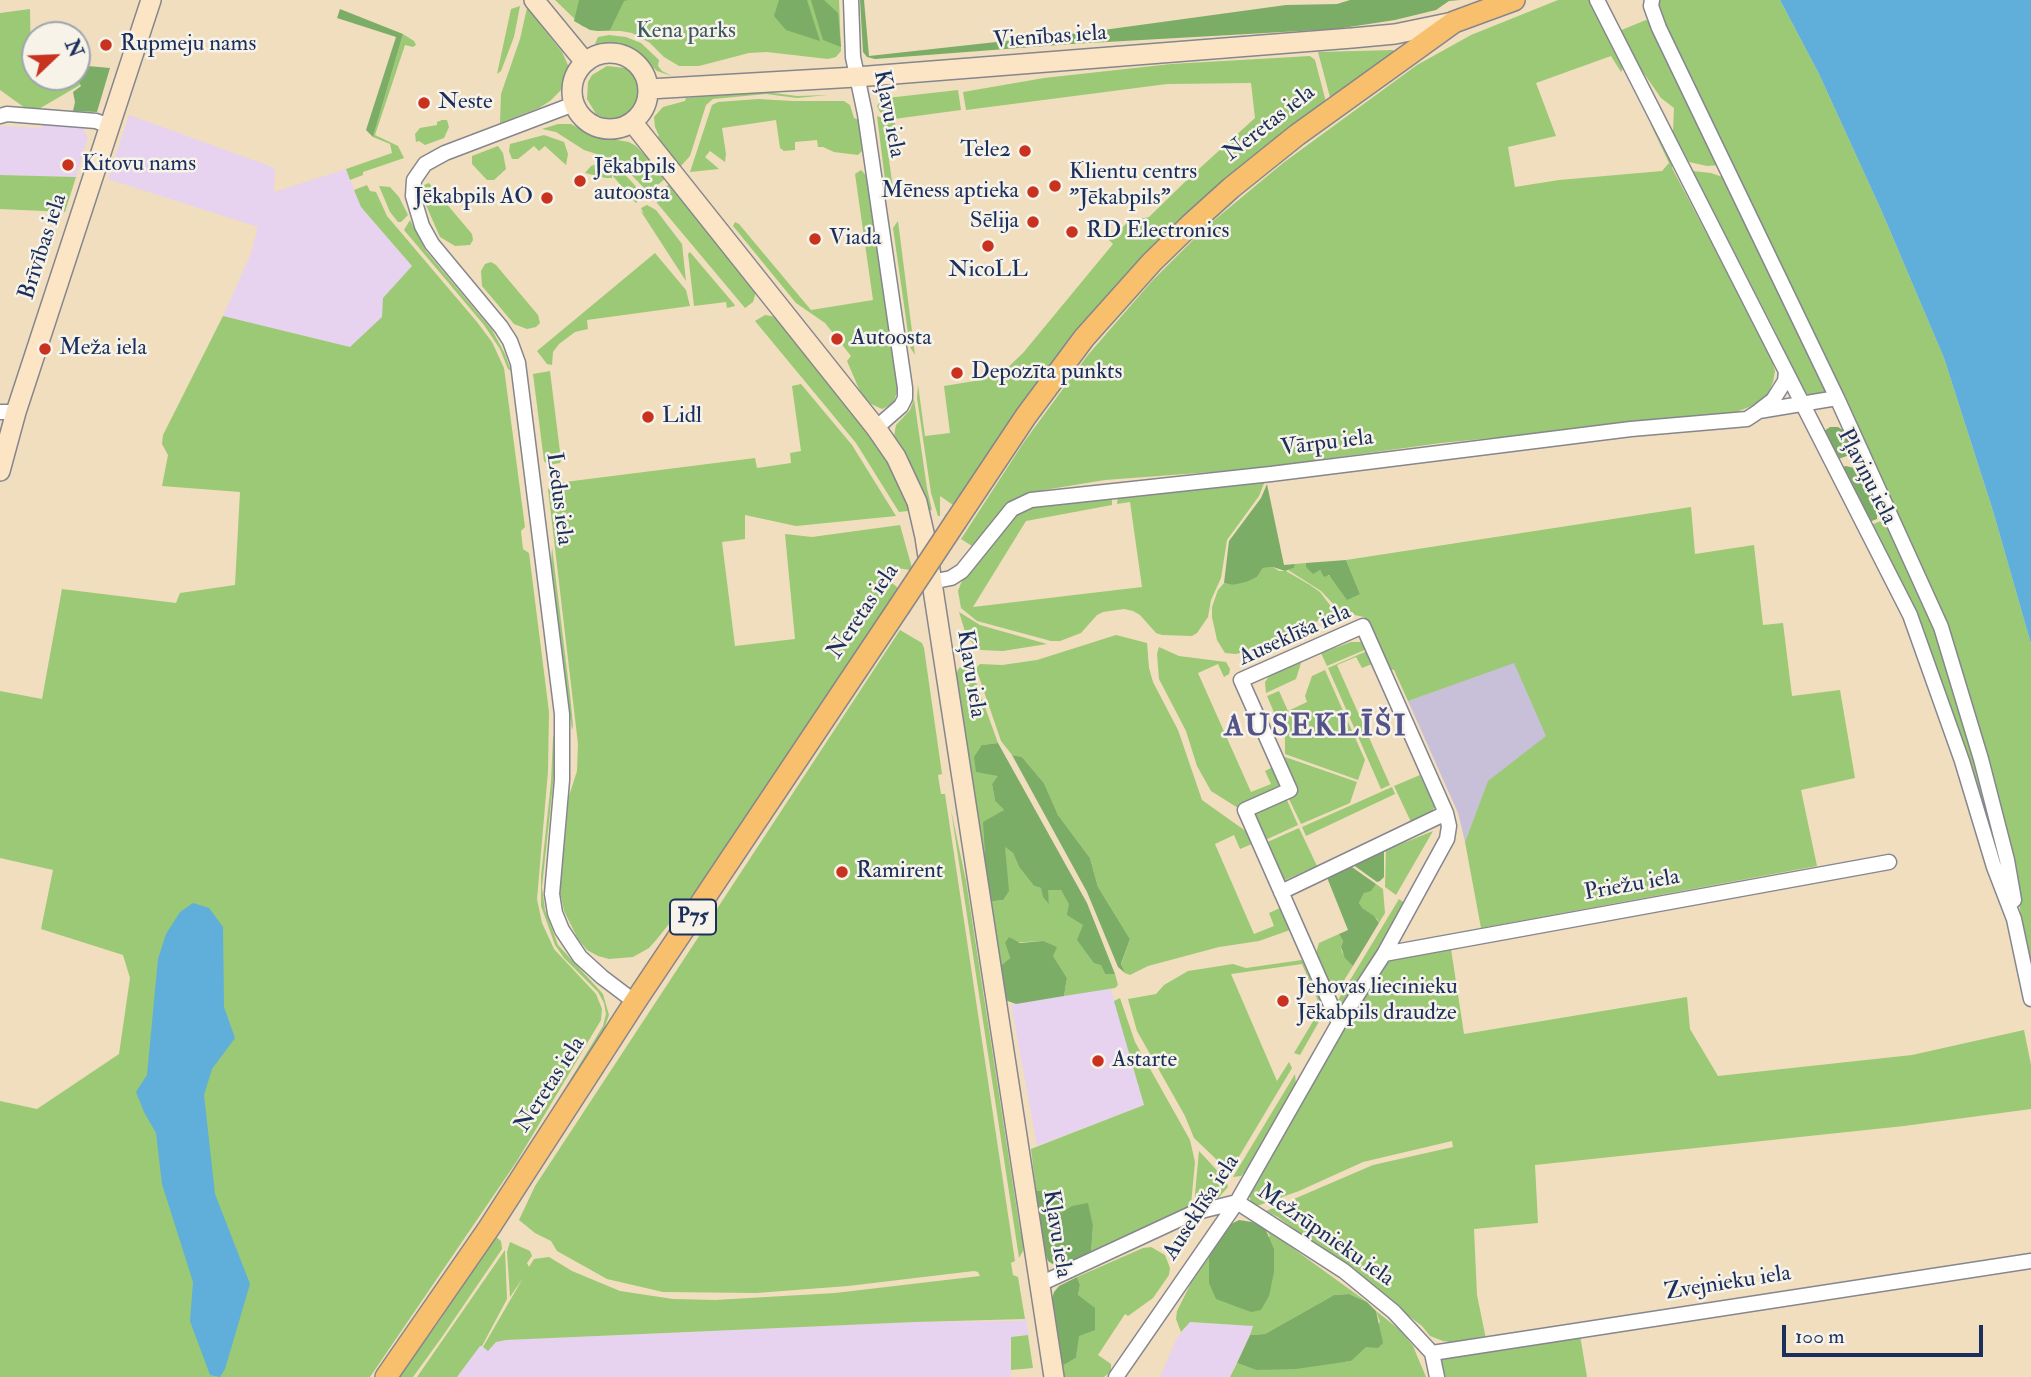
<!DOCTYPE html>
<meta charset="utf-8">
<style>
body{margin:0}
#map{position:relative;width:2031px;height:1377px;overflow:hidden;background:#f1debe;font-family:"IM FELL Double Pica",serif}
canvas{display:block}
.north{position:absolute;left:21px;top:21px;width:70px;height:70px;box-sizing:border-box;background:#f7f3e8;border:2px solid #9fa5b1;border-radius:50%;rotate:67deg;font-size:19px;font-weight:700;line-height:28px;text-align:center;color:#1b2f5e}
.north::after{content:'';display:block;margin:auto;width:24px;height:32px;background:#c8321e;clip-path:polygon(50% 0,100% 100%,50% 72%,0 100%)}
.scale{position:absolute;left:1782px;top:1325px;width:201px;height:32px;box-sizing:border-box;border:4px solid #1b2f5e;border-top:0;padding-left:9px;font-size:21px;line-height:24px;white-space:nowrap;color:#1b2f5e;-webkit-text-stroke:5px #f7f3e8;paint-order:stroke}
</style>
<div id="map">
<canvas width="2031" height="1377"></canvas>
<div class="north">N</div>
<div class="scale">100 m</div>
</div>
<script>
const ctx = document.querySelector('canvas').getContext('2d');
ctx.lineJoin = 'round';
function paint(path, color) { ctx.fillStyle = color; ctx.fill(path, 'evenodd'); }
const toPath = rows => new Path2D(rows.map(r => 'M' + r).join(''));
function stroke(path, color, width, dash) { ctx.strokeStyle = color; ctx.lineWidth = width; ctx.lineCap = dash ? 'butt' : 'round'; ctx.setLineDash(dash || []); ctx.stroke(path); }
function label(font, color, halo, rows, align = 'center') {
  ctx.font = font + ' "IM FELL Double Pica",serif'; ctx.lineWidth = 5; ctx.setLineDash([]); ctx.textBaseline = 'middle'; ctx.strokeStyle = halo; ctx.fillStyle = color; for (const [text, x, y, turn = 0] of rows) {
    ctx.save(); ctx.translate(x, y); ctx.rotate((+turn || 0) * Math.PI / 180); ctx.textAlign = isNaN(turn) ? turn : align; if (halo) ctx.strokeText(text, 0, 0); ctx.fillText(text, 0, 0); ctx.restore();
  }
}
paint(toPath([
 [129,115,275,168,274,192,346,169,361,207,412,266,383,298,383,317,350,347,223,316,250,256,258,227,108,179],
 [43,122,80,124,88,137,76,177,0,175,0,126,42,128],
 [1111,989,1144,1105,1037,1146,1011,1004,1096,990],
 [1026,1319,1029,1335,1017,1335,1010,1342,1011,1377,457,1377,480,1345,488,1350,496,1342,506,1340,915,1322,1021,1321],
 [1190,1322,1254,1326,1230,1377,1160,1377,1177,1338]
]), '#e7d2ef');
paint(toPath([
 [1514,662,1547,736,1488,782,1465,842,1458,813,1408,701]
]), '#c8bfd8');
paint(toPath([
 [555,0,839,0,841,51,836,57,828,59,767,52,749,53,699,66,679,66,664,57,650,43,632,33,621,31,598,31,582,26],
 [1558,0,1593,0,1624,67,1621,72,1611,56,1536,83,1556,136,1508,147,1515,187,1559,180,1662,171,1669,163,1650,123,1669,156,1673,165,1672,168,1771,356,1775,371,1773,382,1767,396,1757,404,1731,414,1441,443,1252,469,1105,480,1044,490,1021,497,1009,506,975,548,961,539,1024,442,1087,356,1152,281,1206,227,1283,163,1417,65,1471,35],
 [1655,0,1780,0,1819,74,1882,212,1944,358,1993,511,2031,644,2031,974,2014,874,1963,678,1669,39],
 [520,6,514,37,501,71,497,74,511,9],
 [527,8,562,52,568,65,568,73,561,90,550,101,539,108,500,123,501,94,520,39],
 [30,9,31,62,35,63,35,77,56,77,64,84,72,85,78,80,80,85,37,110,28,110,0,90,0,13],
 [1646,20,1650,21,1721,165,1707,166,1689,162,1673,132,1674,108,1661,98,1645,75,1638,70,1619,31],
 [403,34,414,41,416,45,413,47,405,45,375,135,398,146,404,158,363,172,363,175,350,180,346,169,392,153,390,144,373,137],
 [609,35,626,37,641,43,659,60,658,66,662,71,672,76,657,71,644,58,630,49,595,44,598,37],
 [1393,50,1393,54,1331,101,1318,52],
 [1310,56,1315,60,1326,102,1257,153,1218,185,1153,245,1120,281,1054,359,953,505,940,496,940,516,938,516,931,493,917,398,918,385,925,436,950,433,944,386,987,379,988,368,996,377,1001,374,1023,353,1113,244,1109,240,1128,222,1149,217,1190,177,1255,118,1251,83,1167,84,966,110,963,92,1044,78,1171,64],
 [607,66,625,68,632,73,640,89,636,106,622,118,605,118,596,114,587,99,588,82,592,75],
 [958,90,961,110,894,119,880,112,877,106,881,100,887,98],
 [766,92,797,96,828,95,797,98,766,94,713,99,706,105,690,156,680,167,657,138,659,136,655,127,654,117,663,107,685,101,686,98],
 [758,99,793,101,844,101,850,105,854,118,859,120,862,151,858,155,834,152,823,147,818,147,817,140,795,142,795,150,784,151,780,148,776,120,722,128,726,154,725,162,710,151,705,157,719,169,690,172,712,105,718,102],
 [877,116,895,123,898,143,887,145,894,196,889,195,886,188],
 [442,120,447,120,449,127,444,138,425,145,419,141,416,142,415,134,420,128,437,125,437,122],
 [558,124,571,124,593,136,629,142,636,146,667,177,653,189,645,189,618,161,584,150,556,132,542,129],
 [544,135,564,142,568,154,566,165,545,146,539,151,534,146,518,159,512,159,509,151,510,144],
 [498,146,503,153,506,169,494,180,487,180,472,164,472,156],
 [604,161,619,168,640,191,641,197,638,201,636,203,612,175,612,178,606,178,585,173,591,166],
 [861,170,867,176,898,389,893,404,882,409,869,403,859,389,847,361,851,356,825,323,796,303,733,226,735,222,739,224,811,310,873,300,855,174],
 [1693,171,1711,173,1725,178,1826,388,1824,394,1811,398,1801,388,1776,333],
 [0,175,76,177,65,212,0,209],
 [672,182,756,292,753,302,745,308,657,203,655,195],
 [429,183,472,234,473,240,470,245,455,246,440,237,425,203,424,185],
 [367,185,370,191,376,192,387,216,477,322,492,342,504,368,525,527,521,531,523,549,529,553,549,712,548,771,537,899,542,923,554,949,596,994,602,1009,601,1020,517,1161,370,1377,0,1377,0,1101,37,1109,119,1054,130,978,123,955,41,929,53,870,0,858,0,691,42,699,62,589,176,603,180,593,235,585,240,492,162,486,168,455,162,444,163,435,223,316,350,347,382,317,383,298,412,266,361,207,354,190],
 [379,186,390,187,399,197,408,215,401,222,398,222,390,212],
 [647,205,656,210,682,244,686,281,640,210,644,214,641,208],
 [410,220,426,251,492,330,505,354,511,371,508,369,500,349,484,325,404,230],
 [898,221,915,355,910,347,893,228],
 [690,252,734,304,735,306,727,308,726,302,694,306,688,254],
 [655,253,686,290,690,306,587,320,588,329,575,332,559,344,553,352,552,365,547,364,537,351],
 [491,262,496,265,538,315,540,323,536,327,527,329,514,324,482,286,481,271,485,264],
 [765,315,777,317,884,454,893,468,909,508,908,511,899,512,856,443,755,321],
 [550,371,561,460,560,463,548,465,544,461,533,374],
 [801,384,852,445,896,516,796,526,745,515,745,539,722,542,735,646,795,639,785,534,812,537,900,525,912,568,910,570,897,568,885,577,898,588,898,592,725,854,657,939,649,948,633,957,609,959,598,956,587,950,578,939,564,911,560,892,569,796,577,771,578,744,548,489,557,483,755,458,757,468,791,463,790,453,801,451,792,386],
 [914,399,927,488,932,510,927,511,894,436,896,425,910,410],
 [1265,481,1259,496,1227,540,1221,578,1211,600,1208,617,1197,633,1192,636,1162,635,1156,633,1140,615,1133,611,1124,609,1103,612,1097,615,1081,633,1060,641,1051,641,977,621,961,608,958,591,961,583,994,536,1014,516,1024,510,1038,505,1111,496,1112,499,1112,505,1026,521,973,607,1142,587,1130,502,1117,504,1118,496],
 [1691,507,1695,554,1754,545,1763,625,1783,623,1792,696,1840,690,1855,778,1801,790,1817,866,1481,928,1465,842,1488,781,1546,736,1514,663,1408,701,1394,670,1389,669,1364,617,1341,612,1321,591,1288,570,1294,568,1295,564,1306,563,1306,567,1319,570,1360,594,1346,560],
 [1888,518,1949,661,2009,895,1871,525],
 [552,547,571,703,573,726,572,730,551,564],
 [1273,567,1279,571,1286,571,1310,585,1320,592,1336,613,1257,648,1236,654,1225,653,1217,640,1212,617,1212,607,1218,590,1224,583,1232,585,1257,577,1263,568],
 [959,612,980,625,1047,644,1003,651,980,650,967,638],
 [900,630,922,643,924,648,942,774,938,775,941,794,945,794,1015,1261,1011,1263,1013,1275,1018,1277,1025,1319,915,1322,506,1340,496,1342,488,1351,483,1347,523,1278,510,1297,507,1252,510,1242,530,1251,532,1256,527,1263,529,1267,534,1259,549,1257,572,1271,620,1291,673,1299,715,1300,835,1293,980,1276,978,1272,974,1271,848,1286,756,1293,663,1292,607,1279,557,1251,551,1241,535,1233,519,1220,535,1186],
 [1116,635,1147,643,1149,668,1153,682,1178,730,1202,800,1247,832,1252,844,1240,849,1234,835,1215,844,1254,934,1274,926,1269,913,1280,908,1290,930,1259,941,1219,947,1148,966,1130,975,1125,973,1121,965,1130,939,1098,887,1090,858,1058,815,1044,783,1022,757,1012,755,1001,741,976,668,980,664,1002,665,1037,660],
 [1351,642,1362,642,1367,649,1327,666,1321,653],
 [1159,647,1179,656,1226,662,1230,669,1229,674,1224,677,1218,664,1198,673,1251,792,1271,784,1265,771,1273,767,1282,787,1238,808,1211,791,1197,766,1186,731,1159,679,1157,654],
 [1367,651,1372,664,1362,668,1356,657,1337,665,1390,785,1381,789,1328,668],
 [1302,660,1296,679,1266,693,1265,682,1270,675],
 [966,665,970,666,972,671,998,743,982,745,999,776,992,784,995,801,1004,810,985,853,980,856,955,676,959,668],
 [1325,670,1365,760,1358,780,1285,754,1285,738,1267,696,1279,691,1288,711,1307,702,1305,696,1312,676],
 [555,734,555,765,542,887,545,910,558,945,603,994,609,1015,603,1032,521,1166,520,1162,603,1026,606,1014,604,1003,598,992,564,958,555,945,541,906,541,876,551,782,553,737],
 [1285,757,1357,782,1350,803,1301,824,1288,797],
 [1420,775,1435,807,1431,812,1411,822,1394,786],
 [1392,787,1395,794,1306,836,1302,827],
 [1286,798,1298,825,1261,842,1254,814,1257,810],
 [951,810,966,881,1020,1230,1024,1241,1023,1251,1019,1258],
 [1299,828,1317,866,1285,880,1280,877,1263,844],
 [1433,831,1396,895,1385,887,1386,847,1396,846],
 [1004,846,1013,853,1019,867,1034,886,1041,888,1049,903,1047,890,1061,890,1084,925,1105,974,1115,974,1118,985,1115,988,1064,996,1067,978,1043,941,1005,943,1010,958,998,968,987,902,1003,900],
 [1376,884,1383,889,1385,913,1379,923,1377,919,1361,908,1359,903,1364,893],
 [1399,899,1405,903,1348,1000,1341,1006,1335,1005],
 [1339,934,1343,941,1341,947,1342,952,1353,966,1332,1000,1316,953,1319,943],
 [1451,949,1464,1034,1687,997,1690,1029,1718,1076,1912,1055,2024,1030,2031,1065,2031,1109,1904,1126,1535,1165,1538,1223,1474,1229,1477,1295,1486,1339,1455,1343,1443,1341,1430,1336,1422,1326,1278,1217,1266,1211,1373,1165,1453,1147,1452,1141,1363,1162,1299,1191,1257,1206,1251,1203,1248,1190,1384,961],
 [1302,960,1325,1011,1300,1055,1294,1053,1321,1008,1302,964,1231,974,1277,1081,1289,1062,1292,1068,1228,1175,1215,1158,1194,1138,1185,1116,1137,1031,1128,999,1156,994,1164,985,1188,971,1233,964,1246,968],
 [1120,998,1135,1042,1190,1140,1195,1162,1191,1205,1189,1209,1091,1253,1093,1226,1061,1213,1058,1191,1036,1191,1031,1149,1144,1105,1114,1001],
 [1295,1074,1296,1085,1248,1168,1241,1176,1233,1177],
 [1199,1151,1226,1180,1228,1187,1215,1202,1197,1207,1195,1194],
 [1265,1228,1367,1302,1349,1294,1334,1295,1265,1334,1250,1335,1253,1326,1190,1322,1181,1332,1176,1319,1177,1311,1191,1283,1209,1257,1209,1283,1270,1236],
 [495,1236,501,1241,502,1249,442,1337,413,1377,399,1377,440,1320],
 [1151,1247,1165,1255,1170,1268,1169,1275,1153,1298,1128,1316,1125,1314,1098,1355,1111,1364,1111,1371,1104,1377,1062,1377,1062,1366,1076,1358,1078,1336,1078,1295,1080,1285,1077,1277,1143,1248],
 [505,1250,507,1299,482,1346,480,1346,457,1377,417,1377],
 [1376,1311,1400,1330,1413,1346,1426,1377,1230,1377,1237,1363,1256,1370,1351,1361,1380,1322],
 [1028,1335,1033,1368,1011,1370,1011,1337],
 [1580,1335,1587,1377,1442,1377,1440,1360,1444,1357,1466,1355]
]), '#9bc976');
paint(toPath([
 [579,0,628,0,624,1,610,30,598,31,590,30,574,21],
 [779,0,807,0,820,41,786,30,774,16],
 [811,0,824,0,838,13,841,47,823,40],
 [860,0,864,0,869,56,1096,31,1286,5,1337,4,1350,0,1460,0,1449,1,1436,10,1395,20,1336,29,1071,44,875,59,867,57,863,52],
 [340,9,403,34,373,137,366,130,396,37,337,18],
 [77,65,110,68,97,112,73,111,75,102,73,92,81,86,78,81,69,86,56,77,77,77],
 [1830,427,1838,427,1846,432,1853,445,1851,453,1847,456,1838,459,1824,431],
 [1846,466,1858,469,1865,476,1866,492,1873,493,1878,503,1877,519,1869,522,1842,467],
 [1267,484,1284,565,1295,564,1294,568,1285,571,1273,567,1263,568,1257,577,1246,582,1232,585,1224,583,1229,541,1261,498],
 [1346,560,1360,594,1347,600,1329,575,1324,577,1320,570,1313,574,1306,567,1306,563],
 [998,743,1087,903,1115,974,1105,974,1101,965,1094,963,1077,940,1083,925,1067,915,1069,904,1061,890,1048,890,1049,904,1043,897,1041,888,1034,886,1019,867,1013,853,1005,847,1009,891,1003,900,987,902,980,856,985,853,983,822,1004,810,995,801,992,784,998,776,976,772,974,757,982,745],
 [1012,755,1022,757,1044,783,1058,815,1090,858,1098,887,1130,939,1121,964,1125,973,1118,967,1087,892],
 [1384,849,1384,877,1380,881,1377,882,1352,864],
 [1349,865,1376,884,1371,891,1364,893,1359,903,1362,908,1374,916,1379,923,1353,966,1345,958,1341,947,1343,941,1339,934,1348,930,1328,880,1328,876],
 [1009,937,1020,943,1043,941,1057,947,1053,956,1067,978,1064,996,1016,1004,1005,1000,998,968,1010,958,1005,943],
 [1036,1191,1058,1191,1061,1213,1072,1206,1088,1203,1093,1226,1091,1253,1062,1265,1054,1265,1048,1261,1045,1253],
 [1239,1220,1252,1222,1265,1228,1274,1249,1274,1272,1269,1296,1261,1310,1251,1312,1216,1299,1209,1283,1209,1257,1229,1225],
 [1077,1277,1080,1285,1078,1295,1095,1308,1095,1330,1079,1336,1076,1358,1062,1366,1052,1299,1054,1292,1059,1286],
 [1349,1294,1367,1302,1376,1311,1383,1343,1378,1348,1366,1347,1351,1361,1296,1369,1256,1370,1237,1363,1250,1335,1265,1334,1334,1295]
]), '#7cad67');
paint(toPath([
 [1780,0,2031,0,2031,644,1993,511,1944,358,1882,212,1819,74],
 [193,903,209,908,223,927,224,1007,235,1038,212,1069,204,1095,215,1194,250,1284,225,1369,220,1377,210,1375,190,1321,193,1282,162,1184,156,1133,144,1112,136,1092,147,1075,158,959,166,934,180,912]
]), '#5fafda');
const street = toPath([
 [851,0,853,57,865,114,905,388,905,398,901,406,876,428],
 [1597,0,1910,615,1962,761,1994,867,2014,919,2031,999],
 [1652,0,1651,6,1659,28,1837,398,1941,627,1981,759,2007,860,2014,900],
 [574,104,445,153,425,164,414,180,413,196,422,226,432,244,501,327,510,341,518,363,562,714,562,780,552,894,555,913,562,930,580,957,602,977,635,1002],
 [0,116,7,114,96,121,109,126],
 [1760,410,1773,400,1785,381,1786,372],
 [0,412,16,412],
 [931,582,951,578,962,571,1012,509,1031,500,1271,474,1631,429,1747,419,1759,411,1837,398],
 [1281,892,1446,813],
 [1384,954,1889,862],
 [1040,1284,1193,1213,1237,1202,1344,1271,1394,1312,1432,1353,1437,1377],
 [1432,1353,2031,1261],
 [1116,1377,1237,1202,1339,1023,1384,954,1447,839,1449,826,1446,813,1363,626,1241,680,1290,790,1245,810,1339,1023]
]);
const secondary = toPath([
 [534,0,585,62],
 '572 91a38 38 0 1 1 76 0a38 38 0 1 1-76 0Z',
 [649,89,856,77,1352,38,1395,34,1453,22],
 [633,123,876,428,896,457,917,502,925,537,1054,1377],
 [0,471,16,412,151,0]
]);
const primary = toPath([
 [956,521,1026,416,1084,338,1152,262,1190,225,1231,188,1297,135,1454,22,1514,0],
 [386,1377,489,1228,635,1002,899,607]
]);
stroke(street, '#86868e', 17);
stroke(secondary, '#86868e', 22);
stroke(primary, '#86868e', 24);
stroke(street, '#fff', 14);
stroke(secondary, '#fce5c4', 19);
stroke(primary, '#f8bf6c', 21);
const primaryBridge = toPath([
 [899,607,956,521]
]);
stroke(primaryBridge, '#86868e', 24, []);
stroke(primaryBridge, '#f8bf6c', 21);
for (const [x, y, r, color] of [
 [106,45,7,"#c8321e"],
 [424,103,7,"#c8321e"],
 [1025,151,7,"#c8321e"],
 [68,165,7,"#c8321e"],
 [580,181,7,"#c8321e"],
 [1055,186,7,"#c8321e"],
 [1033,192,7,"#c8321e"],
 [547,198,7,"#c8321e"],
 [1033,222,7,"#c8321e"],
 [1072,232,7,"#c8321e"],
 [815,239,7,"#c8321e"],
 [988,246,7,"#c8321e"],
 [837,339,7,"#c8321e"],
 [45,349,7,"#c8321e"],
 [957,373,7,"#c8321e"],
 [648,417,7,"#c8321e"],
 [842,872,7,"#c8321e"],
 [1283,1001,7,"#c8321e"],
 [1098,1061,7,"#c8321e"]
]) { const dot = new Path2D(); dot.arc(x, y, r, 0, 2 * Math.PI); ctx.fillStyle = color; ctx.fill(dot); stroke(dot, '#f7f3e8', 2.5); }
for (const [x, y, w] of [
 [693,917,46]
]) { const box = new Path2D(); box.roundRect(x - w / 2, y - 17.5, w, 35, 5); ctx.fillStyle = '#f7f3e8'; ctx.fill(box); stroke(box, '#1b2f5e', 2); }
label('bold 21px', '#1b2f5e', null, [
 ["P75",693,917]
]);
label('23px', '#3b5664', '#f7f3e8', [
 ["Kena parks",686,32]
]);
label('23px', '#1b2f5e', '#f7f3e8', [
 ["Vienības iela",1050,38,-4],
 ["Kļavu iela",888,114,79],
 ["Neretas iela",1270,124,-38],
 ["Brīvības iela",44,247,-72],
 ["Vārpu iela",1327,444,-7],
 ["Pļaviņu iela",1866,477,63],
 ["Ledus iela",558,499,83],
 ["Neretas iela",864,612,-56],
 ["Auseklīša iela",1295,636,-24],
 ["Kļavu iela",970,674,81],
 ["Priežu iela",1632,886,-10],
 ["Neretas iela",551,1085,-57],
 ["Auseklīša iela",1202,1208,-57],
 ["Kļavu iela",1056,1234,81],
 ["Mežrūpnieku iela",1325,1236,35],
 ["Zvejnieku iela",1728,1284,-9]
]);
label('23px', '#1b2f5e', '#f7f3e8', [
 ["Rupmeju nams",120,45],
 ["Neste",438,103],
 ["Tele2",1011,151,"right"],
 ["Kitovu nams",82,165],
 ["Jēkabpils",594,168],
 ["autoosta",594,194],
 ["Klientu centrs",1069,173],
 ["\"Jēkabpils\"",1069,199],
 ["Mēness aptieka",1019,192,"right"],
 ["Jēkabpils AO",533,198,"right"],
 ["Sēlija",1019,222,"right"],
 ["RD Electronics",1086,232],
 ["Viada",829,239],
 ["NicoLL",988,271,"center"],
 ["Autoosta",851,339],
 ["Meža iela",59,349],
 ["Depozīta punkts",971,373],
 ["Lidl",662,417],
 ["Ramirent",856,872],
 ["Jehovas liecinieku",1297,988],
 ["Jēkabpils draudze",1297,1014],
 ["Astarte",1112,1061]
], 'left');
ctx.letterSpacing = '2px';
label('bold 30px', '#52538b', '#f7f3e8', [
 ["AUSEKLĪŠI",1316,729]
]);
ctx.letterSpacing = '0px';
</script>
